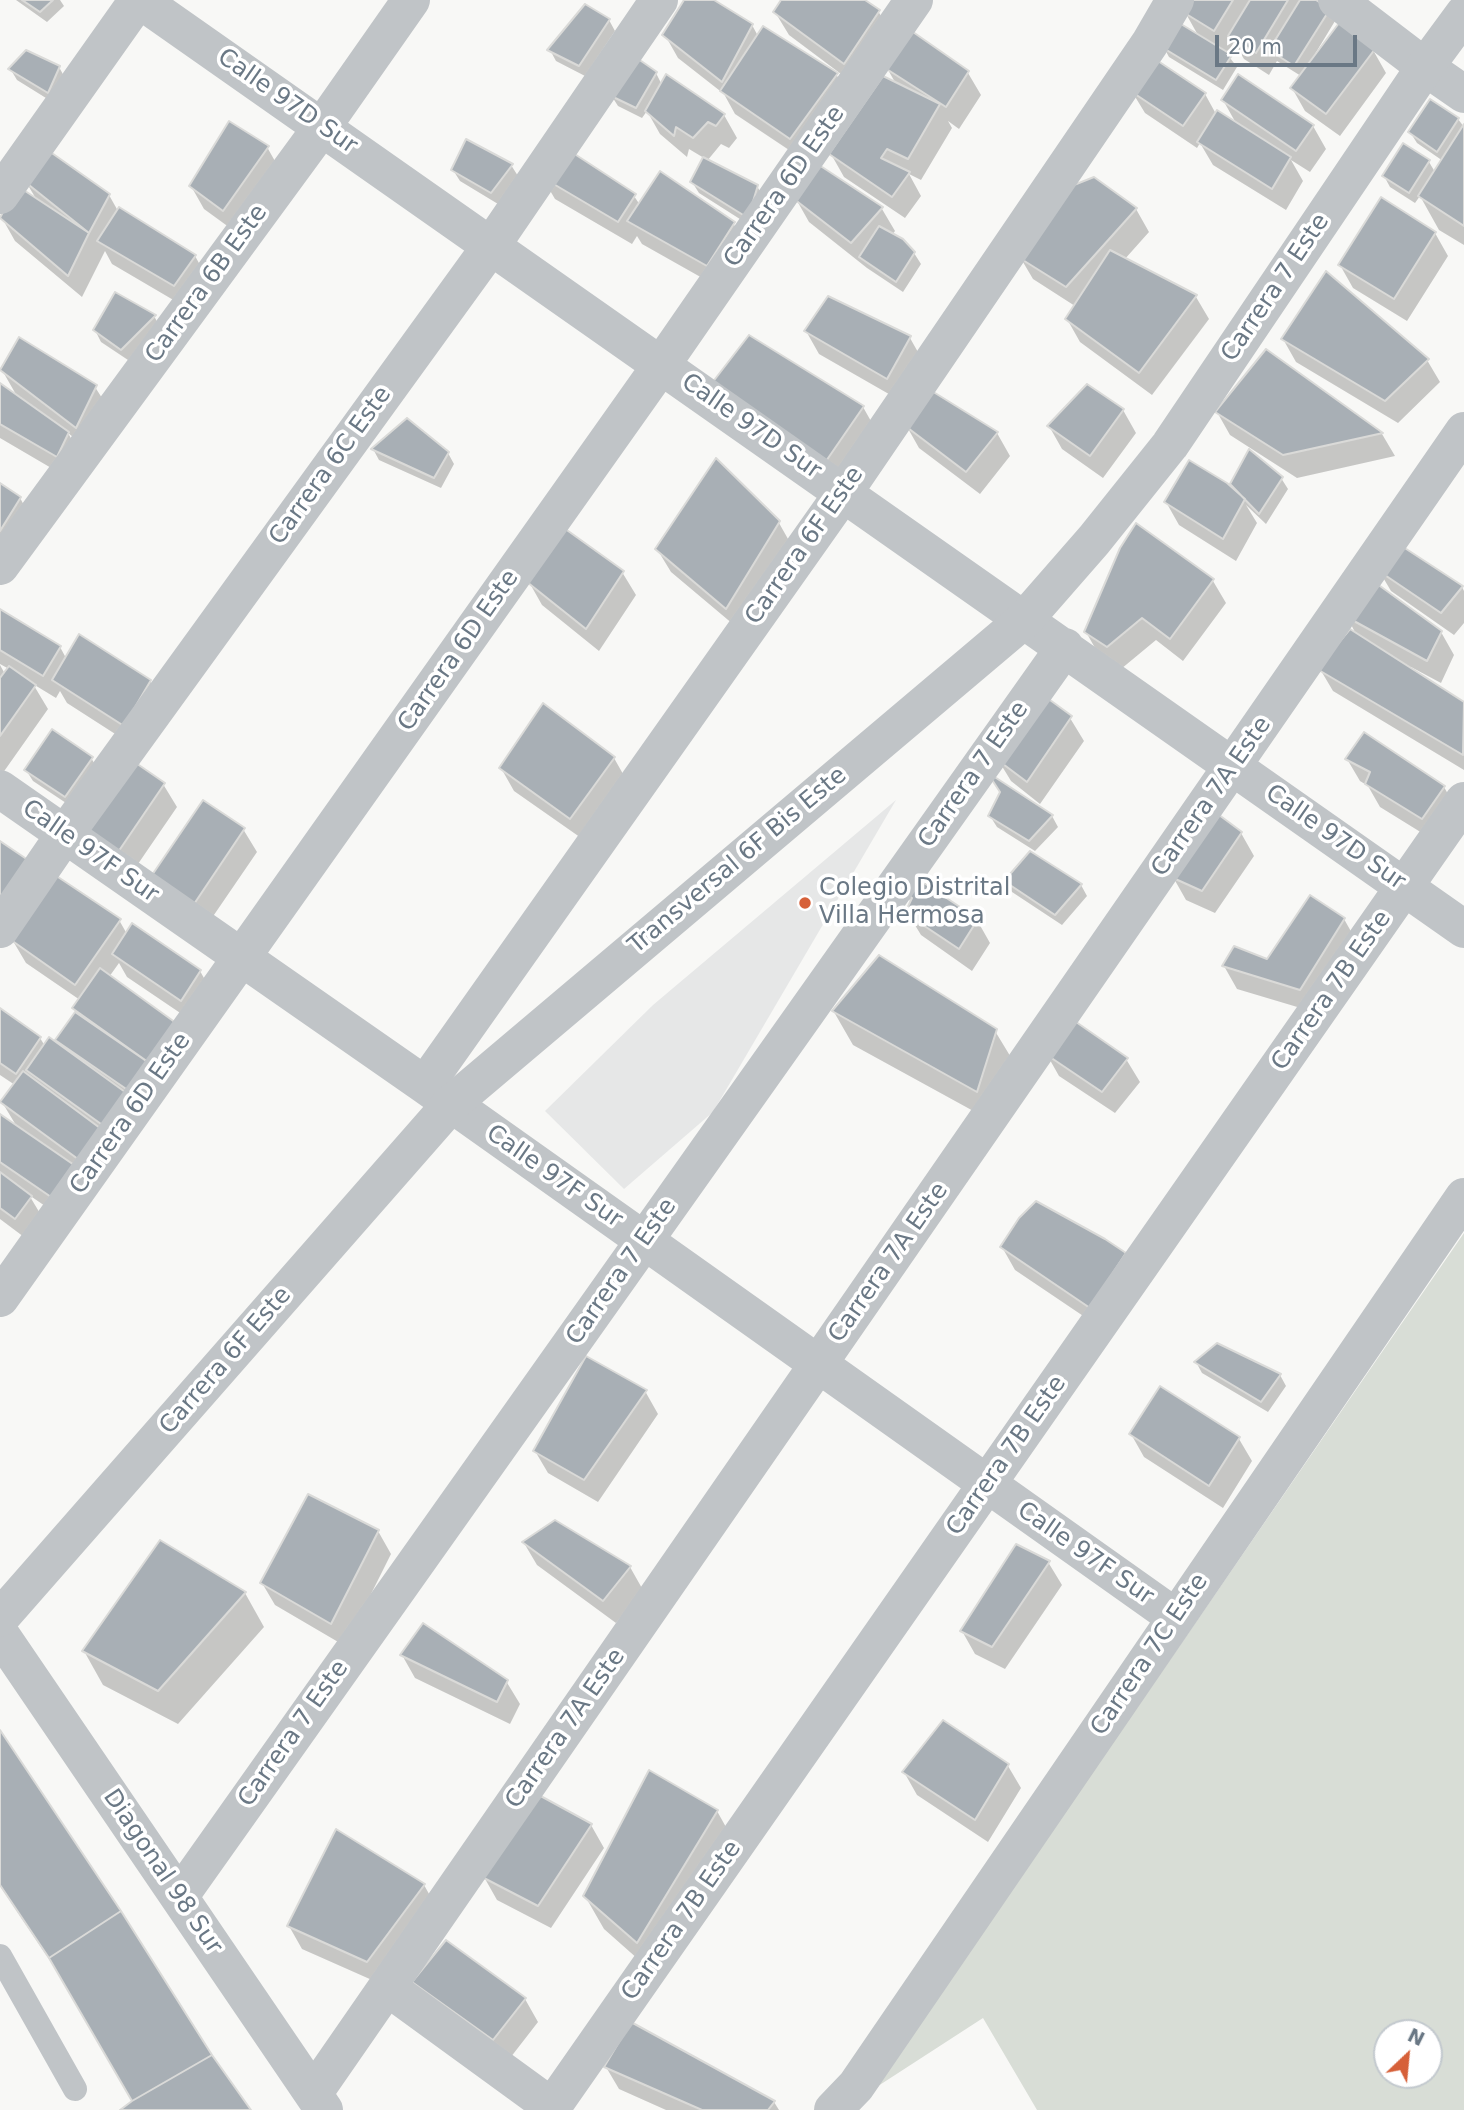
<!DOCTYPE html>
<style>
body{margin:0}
#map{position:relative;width:1464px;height:2110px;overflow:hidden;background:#f8f8f6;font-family:"DejaVu Sans",sans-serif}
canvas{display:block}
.north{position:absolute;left:1373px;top:2019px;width:70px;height:70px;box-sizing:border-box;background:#fff;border:2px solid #c3c9ce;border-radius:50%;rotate:26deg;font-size:19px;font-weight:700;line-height:28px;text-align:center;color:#6a7885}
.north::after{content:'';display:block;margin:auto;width:24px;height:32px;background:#d66039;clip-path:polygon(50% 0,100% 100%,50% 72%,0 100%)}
.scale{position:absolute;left:1215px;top:35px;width:142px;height:32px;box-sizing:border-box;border:4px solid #6a7885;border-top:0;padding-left:9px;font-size:21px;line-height:24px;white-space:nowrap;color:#6a7885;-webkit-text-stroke:5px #fff;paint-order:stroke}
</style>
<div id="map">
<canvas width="1464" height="2110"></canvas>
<div class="north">N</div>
<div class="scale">20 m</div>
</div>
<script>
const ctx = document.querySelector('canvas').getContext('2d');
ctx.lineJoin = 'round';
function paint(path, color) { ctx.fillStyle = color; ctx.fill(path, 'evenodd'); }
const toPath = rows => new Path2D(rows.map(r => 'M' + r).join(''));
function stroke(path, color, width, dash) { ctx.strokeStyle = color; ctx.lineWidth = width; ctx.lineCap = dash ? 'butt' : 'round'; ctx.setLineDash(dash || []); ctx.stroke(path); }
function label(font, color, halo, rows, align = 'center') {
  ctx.font = font + ' "DejaVu Sans",sans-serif'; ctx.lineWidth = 7; ctx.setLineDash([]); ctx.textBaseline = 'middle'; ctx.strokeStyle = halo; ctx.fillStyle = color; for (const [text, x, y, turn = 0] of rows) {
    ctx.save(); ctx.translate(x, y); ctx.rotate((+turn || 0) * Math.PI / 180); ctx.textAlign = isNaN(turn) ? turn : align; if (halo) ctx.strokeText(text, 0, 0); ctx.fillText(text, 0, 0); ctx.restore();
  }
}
paint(toPath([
 [896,800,713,1112,624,1189,545,1111,653,1005]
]), '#e6e7e7');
paint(toPath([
 [1464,1233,1464,2110,1037,2110,983,2018,875,2088],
 [1387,2033,1429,2033,1429,2075,1387,2075]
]), '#d8ddd6');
paint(toPath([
 [16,0,60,0,64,6,47,22],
 [686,0,711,0,752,25,758,36,836,74,850,97,804,160,735,114,724,94,678,58,665,35],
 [783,0,862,0,878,11,892,34,857,86,789,35,775,12],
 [1191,0,1312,0,1335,21,1315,54,1373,50,1386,73,1340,136,1305,111,1292,88,1301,76,1277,61,1269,75,1244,59,1234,42,1227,54,1237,67,1223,90,1169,57,1163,46,1199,37,1185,12],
 [609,20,615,31,585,76,556,61,550,50],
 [913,35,968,73,981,95,959,129,948,121,952,128,921,180,909,174,921,196,905,218,844,177,831,154,896,84,887,68],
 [59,67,65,78,54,103,17,80,11,70],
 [656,73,662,85,724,115,737,138,729,148,721,144,707,161,757,186,763,197,754,228,699,193,692,182,704,158,689,149,687,157,660,134,647,111,642,118,618,106,611,95],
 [1131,90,1205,94,1216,114,1237,125,1223,100,1313,126,1326,149,1310,172,1291,160,1303,181,1286,210,1213,165,1200,143,1197,148,1145,113],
 [1431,101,1458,119,1464,127,1464,245,1439,230,1420,196,1415,203,1390,187,1384,176,1429,162,1435,172,1443,161,1417,143,1410,132],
 [267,147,280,170,237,233,204,209,191,186],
 [511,165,518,176,498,204,460,181,453,170],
 [816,166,882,209,895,231,892,235,914,253,921,264,903,292,867,268,809,222,796,199],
 [542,177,634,196,640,205,733,223,747,246,720,288,642,244,637,236,632,244,555,199],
 [1094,179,1136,209,1149,232,1124,260,1196,297,1209,319,1152,395,1080,342,1067,319,1075,306,1033,279,1020,257],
 [26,182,109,195,118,211,195,256,208,279,187,308,112,264,105,251,82,297,15,241,2,218,38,202],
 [1435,233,1448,256,1407,321,1353,288,1340,265],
 [154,316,160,327,128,360,101,342,95,330],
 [806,331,910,338,923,361,901,401,819,354],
 [1283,339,1427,360,1440,382,1398,423,1296,362],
 [1266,351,1382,434,1395,456,1297,478,1230,435,1217,412],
 [2,370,95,387,109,409,89,450,68,433,81,456,70,479,0,438,0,385,18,398],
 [928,390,997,433,1010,456,980,494,919,448,906,425],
 [727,406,863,407,876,430,837,486],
 [1123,410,1136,433,1103,478,1062,449,1049,426],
 [373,449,448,453,454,464,441,488,379,460],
 [1281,478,1288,489,1266,524,1246,505,1257,523,1236,561,1179,525,1166,502,1238,494,1232,484],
 [0,485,20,498,33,521,0,574],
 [779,523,792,546,740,630,671,572,657,549],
 [1137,525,1213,581,1226,603,1183,661,1156,640,1121,669,1099,655,1086,632],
 [1378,569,1462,587,1464,591,1464,623,1454,635,1391,591],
 [622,572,636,595,599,651,542,605,529,582],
 [0,611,60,647,66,658,150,681,163,704,137,748,67,703,60,691,56,698,33,684,48,709,0,777,0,665,5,674,9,669,0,664],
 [1346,615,1441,632,1454,655,1441,683,1411,667,1409,669,1464,705,1464,770,1333,691,1320,669,1357,636],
 [1070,718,1084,741,1040,804,1011,781,997,758],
 [91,758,98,769,72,807,33,781,26,770],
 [614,758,627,781,584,840,514,791,501,768],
 [1347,759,1444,787,1457,810,1435,841,1380,807,1368,786,1360,781],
 [992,777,1052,816,1058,827,1035,851,997,827,990,816,1002,792],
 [163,784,177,807,127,880,97,860],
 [243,829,257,852,203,931,163,904],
 [1241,833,1254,856,1215,913,1186,900,1173,877],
 [1030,853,1081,885,1087,896,1062,925,1012,892,1006,881],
 [905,891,977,920,990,943,972,971,921,935,907,912,911,903],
 [1344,919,1357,942,1314,1012,1237,989,1224,966,1267,961],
 [119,920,127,934,200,971,213,994,195,1023,127,977,119,963,109,977,174,1024,67,1221,29,1195,44,1220,28,1240,0,1219,0,1116,17,1127,2,1102,15,1085,0,1075,0,1010,40,1038,45,1046,55,1043,77,1012,74,1008,80,1000,26,963,13,941],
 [834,1012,995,1031,1015,1064,997,1124,853,1045],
 [1046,1053,1126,1059,1140,1082,1115,1113,1059,1076],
 [1036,1203,1104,1330,1015,1270,1002,1247],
 [1217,1345,1280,1375,1286,1386,1268,1412,1202,1373,1196,1362],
 [645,1391,658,1414,598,1502,548,1473,535,1451],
 [1131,1434,1239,1439,1252,1461,1223,1508,1144,1457],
 [378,1531,391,1554,345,1646,275,1605,262,1583],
 [524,1543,630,1567,643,1590,616,1623,537,1565],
 [1048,1562,1062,1585,1005,1669,975,1654,962,1631],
 [245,1593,264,1627,178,1724,103,1685,84,1651],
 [402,1655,506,1681,520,1704,510,1724,415,1678],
 [0,1733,211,2056,249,2110,123,2110,134,2102,71,1992,0,1886],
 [1008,1766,1021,1788,988,1842,917,1795,904,1772],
 [717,1811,736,1845,656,1975,604,1929,585,1896],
 [591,1825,604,1848,551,1928,497,1900,484,1877],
 [424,1885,437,1908,381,1984,302,1949,289,1926],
 [525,1999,538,2022,507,2062,427,2005],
 [606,2067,774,2102,779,2110,666,2110,619,2089]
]), '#0003');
const building = toPath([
 [22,0,53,0,40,12,22,0],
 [684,0,714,0,753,24,722,82,662,35,684,0],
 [781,0,865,0,880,10,844,64,773,12,781,0],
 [1189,0,1233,0,1214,31,1183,12,1189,0],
 [1250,0,1288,0,1256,53,1228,36,1250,0],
 [1300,0,1316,0,1330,9,1294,66,1269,50,1300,0],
 [585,4,610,19,579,66,547,50,585,4],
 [1176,21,1232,55,1216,80,1160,46,1176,21],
 [1339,23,1375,49,1326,114,1290,88,1339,23],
 [763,26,838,73,790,139,720,91,763,26],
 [913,32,969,71,946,107,885,68,913,32],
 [26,50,60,66,48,93,8,69,26,50],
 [634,56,657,72,636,108,609,95,634,56],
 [1152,57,1206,93,1183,126,1129,90,1152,57],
 [666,74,725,114,716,126,708,122,693,138,676,127,674,136,645,111,666,74],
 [1238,74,1314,125,1296,151,1221,100,1238,74],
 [883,76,940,104,908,159,887,149,881,158,910,172,892,197,829,154,883,76],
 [1430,99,1459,118,1437,152,1408,132,1430,99],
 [1217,110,1291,157,1272,189,1197,142,1217,110],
 [229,121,269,146,223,211,189,186,229,121],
 [1464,124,1464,226,1418,196,1464,124],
 [466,139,513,164,491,193,451,170,466,139],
 [1403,143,1430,160,1409,193,1382,176,1403,143],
 [49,151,110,194,89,233,24,181,49,151],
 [570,151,636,194,618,222,540,176,570,151],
 [703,157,758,185,748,218,690,182,703,157],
 [816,163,883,207,851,243,794,199,816,163],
 [660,171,735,222,707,266,627,221,660,171],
 [1094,177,1137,208,1066,287,1018,257,1074,185,1094,177],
 [16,185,89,233,68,276,0,218,16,185],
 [1381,197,1436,232,1394,299,1338,265,1381,197],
 [119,207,196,255,174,286,97,241,119,207],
 [879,226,903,239,915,252,896,282,859,257,879,226],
 [1110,250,1197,295,1139,373,1065,319,1110,250],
 [1326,271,1429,359,1385,401,1281,339,1326,271],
 [115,292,156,315,121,350,93,330,115,292],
 [828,296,911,336,887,379,804,331,828,296],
 [749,335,864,406,824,464,712,383,749,335],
 [19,337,97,385,76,428,0,370,19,337],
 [1266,349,1383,433,1283,455,1215,412,1266,349],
 [0,383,69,432,57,457,0,424,0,383],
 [1087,384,1124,409,1090,456,1047,426,1087,384],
 [927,388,998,432,966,472,904,425,927,388],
 [407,418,449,452,434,478,371,449,407,418],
 [1249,449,1283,477,1259,514,1230,484,1249,449],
 [716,458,780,521,726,609,655,549,716,458],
 [1189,460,1227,483,1245,499,1223,539,1164,502,1189,460],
 [0,483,21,497,0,531,0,483],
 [1136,523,1214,579,1170,639,1142,618,1107,647,1084,632,1120,548,1136,523],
 [564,528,624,571,586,629,527,582,564,528],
 [1394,541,1463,586,1441,613,1376,569,1394,541],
 [1369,578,1442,631,1427,661,1343,615,1369,578],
 [0,609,61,646,43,676,0,650,0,609],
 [1350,629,1464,702,1463,755,1317,669,1350,629],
 [79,634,151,680,124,726,52,680,79,634],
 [9,666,36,685,0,736,0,678,9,666],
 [1039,692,1072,716,1027,782,995,758,1039,692],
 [543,703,615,757,570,819,499,768,543,703],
 [52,729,93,757,65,797,24,770,52,729],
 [1364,732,1445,786,1422,819,1365,784,1370,772,1345,759,1364,732],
 [133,761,165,783,114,858,82,837,133,761],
 [987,772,1053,815,1029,841,988,816,1000,792,987,772],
 [203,800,245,828,190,910,148,881,203,800],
 [1211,809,1242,832,1202,891,1171,877,1211,809],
 [0,841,28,860,0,900,0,841],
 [1030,851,1082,884,1055,915,1004,881,1030,851],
 [55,875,121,919,75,985,11,940,55,875],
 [912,875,978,919,959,949,905,913,912,898,903,891,912,875],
 [1310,895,1345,918,1300,990,1222,966,1234,946,1267,959,1310,895],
 [132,923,201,970,181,1001,112,954,132,923],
 [879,955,997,1029,977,1092,832,1011,879,955],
 [100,968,176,1023,148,1062,72,1008,100,968],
 [0,1008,41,1037,16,1074,0,1063,0,1008],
 [75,1012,152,1065,132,1093,55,1040,75,1012],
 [1066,1015,1128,1058,1102,1092,1044,1053,1066,1015],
 [49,1037,132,1097,108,1129,26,1070,49,1037],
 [23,1071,104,1131,82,1162,0,1102,23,1071],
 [0,1114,77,1167,54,1199,0,1162,0,1114],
 [0,1172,32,1196,15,1219,0,1208,0,1172],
 [1036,1201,1105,1239,1126,1253,1090,1308,1000,1247,1019,1218,1036,1201],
 [1217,1343,1281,1374,1261,1402,1194,1362,1217,1343],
 [586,1356,647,1390,584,1480,533,1451,586,1356],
 [1160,1386,1240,1437,1209,1486,1129,1434,1160,1386],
 [308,1494,379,1530,331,1624,260,1583,308,1494],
 [555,1520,631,1566,603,1601,522,1542,555,1520],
 [160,1540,246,1592,158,1691,82,1651,160,1540],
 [1016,1544,1050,1561,992,1647,960,1631,1016,1544],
 [423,1623,508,1680,497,1702,400,1655,423,1623],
 [943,1720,1009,1764,975,1820,902,1772,943,1720],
 [0,1730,121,1911,49,1958,0,1885,0,1730],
 [649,1770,718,1810,637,1943,583,1896,649,1770],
 [537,1794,592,1824,538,1906,482,1877,537,1794],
 [336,1829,425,1884,367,1962,287,1926,336,1829],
 [121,1911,212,2055,132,2101,49,1958,121,1911],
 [446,1940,526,1998,493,2040,412,1982,446,1940],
 [631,2022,775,2101,768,2110,702,2110,604,2067,631,2022],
 [212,2055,251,2110,120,2110,132,2101,212,2055]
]);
paint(building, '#a8afb5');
stroke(building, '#dadad8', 2);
stroke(toPath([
 [0,1956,75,2089]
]), '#c0c4c7', 24);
stroke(toPath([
 [140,0,1464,929],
 [1337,0,1425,67,1464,94],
 [0,195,138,0],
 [0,566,322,127,411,0],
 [0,789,425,1085,1175,1617],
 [0,929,65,834,491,246,659,0],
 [425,1085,844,492,1150,43,1175,0],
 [0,1298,662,364,914,0],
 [0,1634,324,2110],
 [179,1897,1065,647],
 [387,1987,552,2107],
 [313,2094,1464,431],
 [550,2110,1464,801],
 [833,2110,856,2086,1464,1197]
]), '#c0c4c7', 38);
stroke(toPath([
 [0,1618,451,1104,1025,619,1094,540,1170,445,1425,67,1464,14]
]), '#c0c4c7', 38);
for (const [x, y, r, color] of [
 [805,903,7,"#d66039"]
]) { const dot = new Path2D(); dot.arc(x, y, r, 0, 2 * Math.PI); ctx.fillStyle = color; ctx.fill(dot); stroke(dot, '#fff', 2.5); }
label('24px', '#6a7885', '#fff', [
 ["Calle 97D Sur",287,102,35],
 ["Carrera 6D Este",785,187,-55],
 ["Carrera 6B Este",207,284,-54],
 ["Carrera 7 Este",1276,288,-56],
 ["Calle 97D Sur",751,427,35],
 ["Carrera 6C Este",331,466,-54],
 ["Carrera 6F Este",805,546,-55],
 ["Carrera 6D Este",459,651,-55],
 ["Carrera 7 Este",974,775,-55],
 ["Carrera 7A Este",1212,797,-55],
 ["Calle 97D Sur",1335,838,35],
 ["Calle 97F Sur",90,852,35],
 ["Transversal 6F Bis Este",738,861,-40],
 ["Carrera 7B Este",1332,991,-55],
 ["Carrera 6D Este",131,1114,-55],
 ["Calle 97F Sur",554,1177,35],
 ["Carrera 7A Este",889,1263,-55],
 ["Carrera 7 Este",622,1272,-55],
 ["Carrera 6F Este",226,1361,-49],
 ["Carrera 7B Este",1007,1456,-55],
 ["Calle 97F Sur",1085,1554,35],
 ["Carrera 7C Este",1150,1655,-56],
 ["Carrera 7A Este",566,1729,-55],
 ["Carrera 7 Este",294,1734,-55],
 ["Diagonal 98 Sur",162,1872,56],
 ["Carrera 7B Este",682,1921,-55]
]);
label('24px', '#6a7885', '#fff', [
 ["Colegio Distrital",819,889],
 ["Villa Hermosa",819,917]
], 'left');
</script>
